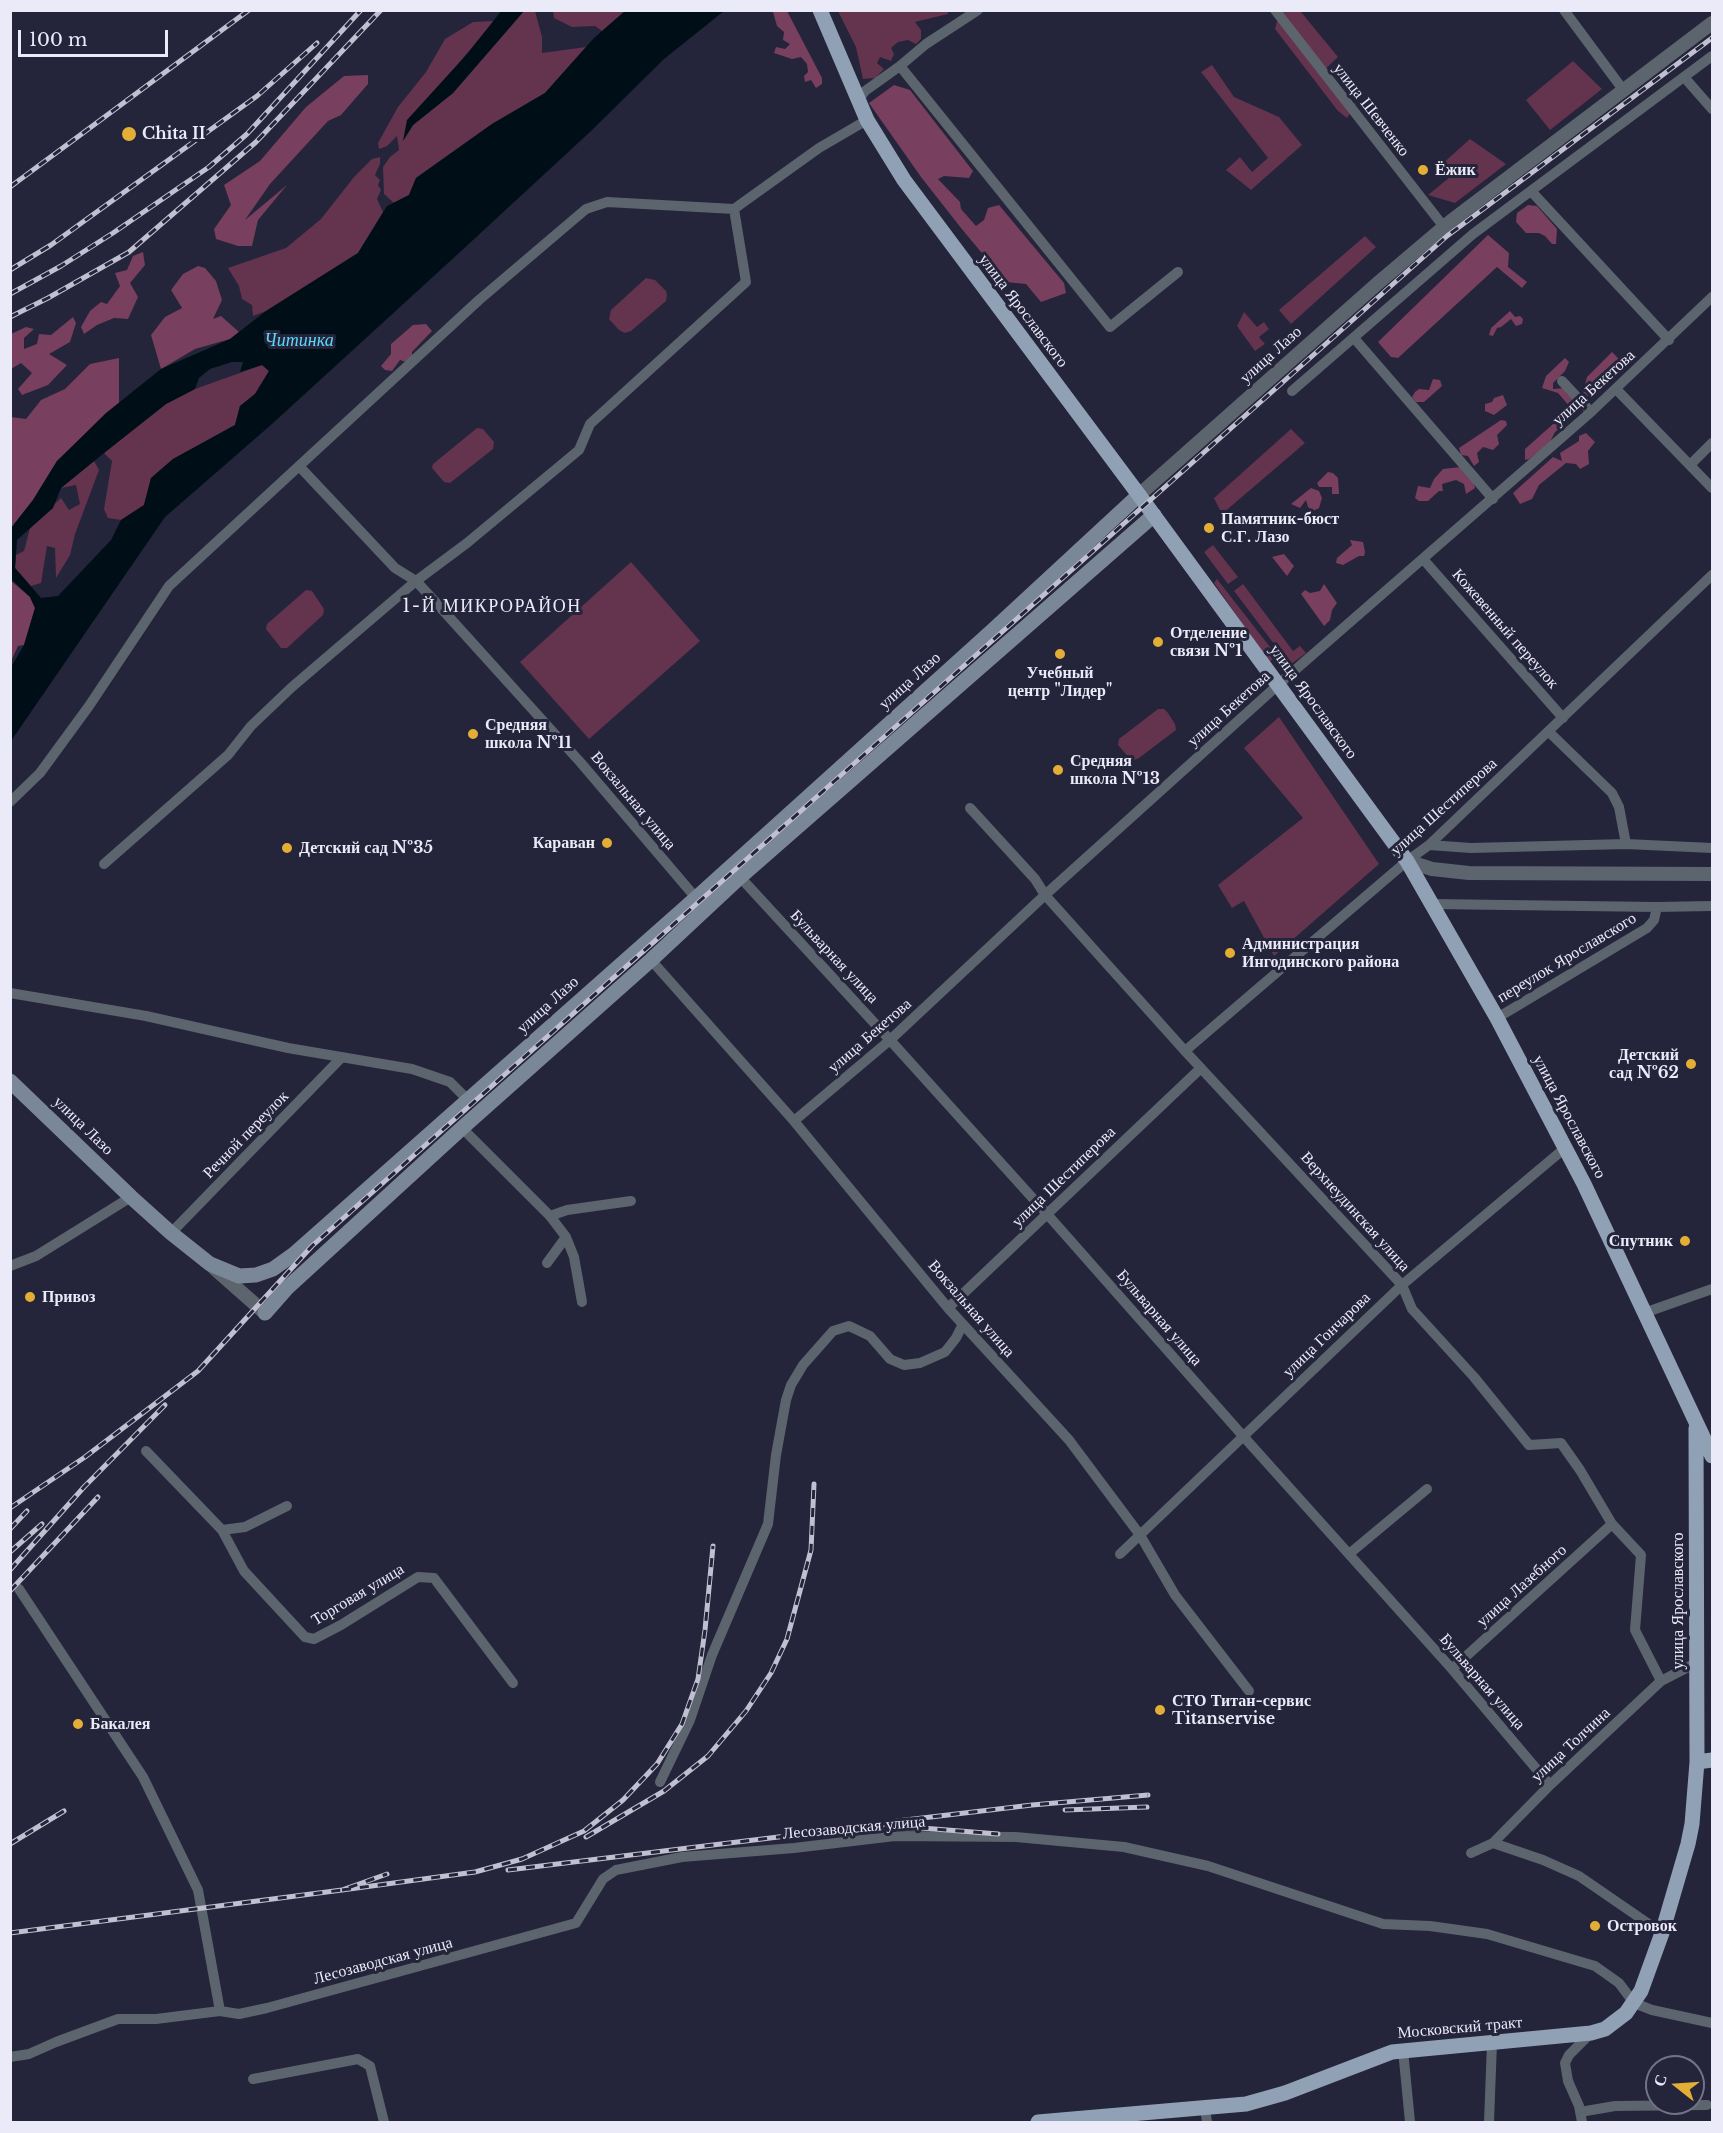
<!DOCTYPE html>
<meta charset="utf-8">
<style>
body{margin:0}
#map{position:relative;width:1723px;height:2133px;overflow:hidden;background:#24243a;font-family:"Libre Baskerville",serif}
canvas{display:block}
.frame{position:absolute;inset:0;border:12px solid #eaeaf9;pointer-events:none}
.north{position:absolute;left:1645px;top:2055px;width:60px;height:60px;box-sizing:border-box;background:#24243a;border:2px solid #737386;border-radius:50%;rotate:287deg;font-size:16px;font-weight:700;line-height:24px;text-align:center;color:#eaeaf9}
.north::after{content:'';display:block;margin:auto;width:21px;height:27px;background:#e3ae35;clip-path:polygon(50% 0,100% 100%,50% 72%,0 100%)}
.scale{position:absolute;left:18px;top:30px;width:150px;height:27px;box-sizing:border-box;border:3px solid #eaeaf9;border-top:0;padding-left:8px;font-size:18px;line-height:21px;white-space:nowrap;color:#eaeaf9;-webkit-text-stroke:4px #24243a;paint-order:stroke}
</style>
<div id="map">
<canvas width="1723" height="2133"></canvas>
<div class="frame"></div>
<div class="north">С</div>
<div class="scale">100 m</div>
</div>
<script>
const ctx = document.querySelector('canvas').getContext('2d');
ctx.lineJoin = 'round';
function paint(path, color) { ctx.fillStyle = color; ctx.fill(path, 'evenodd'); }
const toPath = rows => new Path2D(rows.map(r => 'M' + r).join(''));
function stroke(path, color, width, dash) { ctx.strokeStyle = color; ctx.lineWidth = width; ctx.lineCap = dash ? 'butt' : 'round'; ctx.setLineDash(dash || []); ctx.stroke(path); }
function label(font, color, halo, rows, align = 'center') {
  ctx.font = font + ' "Libre Baskerville",serif'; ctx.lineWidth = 6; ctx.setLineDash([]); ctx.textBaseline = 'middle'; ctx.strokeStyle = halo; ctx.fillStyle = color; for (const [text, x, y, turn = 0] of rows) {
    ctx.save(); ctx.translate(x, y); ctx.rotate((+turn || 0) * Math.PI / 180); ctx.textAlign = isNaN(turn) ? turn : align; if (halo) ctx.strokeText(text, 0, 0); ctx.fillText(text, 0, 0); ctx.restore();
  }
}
paint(toPath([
 [524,11,535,11,542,37,542,53,586,47,545,93,492,124,416,178,409,195,394,203,384,194,383,167,390,157,399,150,397,136,387,146,379,149,378,143,398,107,426,72,445,39,473,22,494,21,443,82,408,120,404,139,413,125,453,93],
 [553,11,625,11,602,31,595,26,572,27,554,18],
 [838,11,948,11,948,14,915,22,921,30,921,39,916,44,908,40,898,42,891,48,894,54,891,61,880,57,877,63,884,69,875,78,863,79,856,47],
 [1280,11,1303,11,1301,12,1338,57,1321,73,1341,99,1356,104,1347,118,1338,111,1275,29],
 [1573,61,1602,89,1550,130,1526,100],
 [1212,65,1234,97,1279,117,1302,145,1251,190,1226,170,1240,157,1252,172,1268,158,1201,72],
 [1470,139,1506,164,1455,203,1428,195,1450,177,1440,166],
 [380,157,380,164,375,175,380,180,378,185,381,190,377,199,383,212,358,253,266,311,253,316,252,305,242,299,239,286,228,268,286,248,321,219,354,177,372,159],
 [1365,236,1376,247,1291,324,1279,310],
 [646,278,655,280,666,291,667,295,666,301,631,331,625,333,619,330,609,319,611,310],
 [1244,312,1257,327,1264,322,1269,329,1259,337,1265,344,1255,351,1237,326],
 [262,365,269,371,255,394,240,406,235,425,173,459,151,478,144,505,121,520,108,518,104,509,112,461,104,453,166,404,195,389],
 [477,428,483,429,494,442,493,449,450,483,444,482,432,468,433,464],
 [1291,429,1305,443,1222,514,1214,498],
 [94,461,99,470,75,534,70,555,56,578,55,548,47,546,41,583,31,586,15,568,16,555,24,551,30,528,61,498,69,510,80,504,76,485,61,488],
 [1213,545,1238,577,1228,584,1204,552],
 [631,562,700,641,589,739,520,662],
 [1217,579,1277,656,1269,662,1214,583],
 [1243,584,1293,651,1300,646,1306,653,1290,665,1234,591],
 [306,590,312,591,324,609,323,615,287,648,281,648,266,629,267,624],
 [1158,709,1164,709,1168,713,1175,724,1176,730,1139,758,1134,760,1130,759,1118,745,1119,739],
 [1279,717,1379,864,1274,956,1244,901,1232,908,1218,885,1303,818,1244,748]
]), '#64334e');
paint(toPath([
 [775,11,787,11,822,78,822,84,816,88,811,80,805,82,804,76,808,72,807,64,801,57,792,59,774,53,776,47,785,49,790,44,783,40,784,32,777,26,773,12],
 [368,75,368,84,341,115,328,121,270,184,245,220,287,185,258,220,252,246,238,246,216,239,214,229,231,205,224,185,260,161,306,107,344,76],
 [894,85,910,90,973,171,969,178,944,176,938,179,960,202,961,209,976,226,984,220,988,208,999,205,1064,283,1066,293,1041,302,1026,284,1006,282,961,228,921,177,869,103],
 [1528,205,1537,206,1557,229,1556,244,1552,244,1545,236,1539,233,1526,233,1516,222,1517,213],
 [1488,235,1509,253,1508,267,1527,282,1522,288,1497,267,1398,358,1391,357,1378,342],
 [143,252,145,265,130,283,138,297,128,319,114,318,97,325,84,334,81,327,90,311,101,302,107,304,120,286,115,273,127,270,133,256],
 [198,266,205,268,216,281,222,300,213,319,221,316,239,332,230,339,195,349,161,369,151,335,165,317,182,308,171,290,183,274],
 [1510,311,1515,317,1520,316,1523,319,1522,324,1516,326,1511,319,1501,327,1497,328,1493,336,1489,335,1491,328],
 [73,317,76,323,70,342,49,354,67,365,48,385,22,395,18,389,32,373,21,363,11,369,11,334,26,327,34,329,24,338,24,349,37,344,39,334,51,335],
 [426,324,432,331,412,352,412,357,406,362,400,360,392,371,385,370,381,366,391,354,391,344,413,325],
 [1612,352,1622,362,1622,369,1595,395,1589,397,1583,392,1587,377],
 [119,358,119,403,57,461,33,500,11,528,11,417,26,419,41,400,65,389,90,364],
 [1565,358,1569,362,1565,371,1553,383,1553,389,1564,388,1567,394,1573,397,1577,409,1570,414,1570,419,1555,432,1549,444,1529,459,1525,460,1525,449,1571,408,1558,393,1542,388,1546,376],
 [1433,379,1440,380,1442,386,1424,402,1416,402,1412,397,1415,392,1419,389,1429,390],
 [1503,395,1507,405,1494,415,1485,411,1485,404,1492,402,1494,398],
 [1501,420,1506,421,1507,425,1497,435,1499,444,1493,450,1483,447,1477,453,1479,462,1474,466,1468,456,1461,455,1459,448],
 [1586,433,1595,442,1588,451,1589,464,1580,469,1576,464,1566,463,1539,485,1532,499,1520,504,1513,493,1553,457,1562,461,1560,453,1579,441,1579,436],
 [1461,467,1472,475,1475,488,1466,494,1464,484,1456,480,1442,484,1443,491,1439,491,1428,501,1419,501,1415,498,1418,486,1430,488,1434,479,1443,469],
 [1328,472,1333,473,1338,478,1339,494,1332,494,1332,487,1319,487,1317,483],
 [1311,488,1319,491,1322,498,1319,508,1313,511,1308,507,1306,500,1300,508,1291,504],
 [1350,540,1363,542,1365,552,1364,556,1359,556,1343,565,1336,563,1337,558,1352,545],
 [1284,554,1294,566,1287,576,1272,557],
 [10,580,30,597,35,608,24,645,18,646,11,661],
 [1324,584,1337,603,1332,610,1330,620,1324,626,1301,594,1305,590,1310,593,1320,591]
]), '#793f5e');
paint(toPath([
 [502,10,524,11,453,93,413,125,403,141,407,120,468,53],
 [625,11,724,11,664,59,591,131,459,253,272,424,165,517,11,741,11,667,24,645,35,608,30,597,11,579,11,528,33,500,57,461,106,413,161,369,230,339,266,311,358,253,387,206,409,195,416,178,492,124,545,93,594,38],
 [232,362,243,362,240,372,262,365,269,371,255,394,240,406,235,425,173,459,151,478,144,505,121,520,111,540,58,596,41,598,15,568,17,540,53,508,61,488,104,453,166,404,195,389,199,378,210,369]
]), '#000f17');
stroke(toPath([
 [1275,10,1444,227],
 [1564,10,1624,91],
 [900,66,1110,327,1178,272],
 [1684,77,1712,109],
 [858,101,865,91,900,66,926,44,978,10],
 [1531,191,1669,340],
 [1354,338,1493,499],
 [1562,381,1591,412],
 [1616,389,1712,488],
 [1292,391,1473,234,1712,56],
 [1690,465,1712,443],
 [299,466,395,568,416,581,440,607,581,763,696,898],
 [1423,559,1563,718],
 [1549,732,1612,793,1619,807,1626,844],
 [10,802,40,773,89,706,169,586,479,300,586,209,607,202,734,209,819,148,867,120],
 [970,808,1035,879,1045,895,1185,1051,1402,1285,1412,1309,1474,1377,1529,1445,1561,1443,1580,1470,1612,1524,1641,1555,1635,1630,1661,1681],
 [1429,845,1471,848,1626,844,1712,848],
 [104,864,228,755,251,726,292,687,416,581,467,543,579,450,590,424,746,282,734,209],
 [740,877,890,1040,1047,1214,1243,1436,1452,1669,1550,1785],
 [1432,904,1657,907],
 [651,960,794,1121,948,1308,1069,1440,1140,1535,1175,1595,1249,1691],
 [10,993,146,1016,288,1048,412,1069,450,1082,468,1100],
 [1497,1018,1647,928,1654,920,1657,907,1712,906],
 [1185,1051,1407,861,1429,845,1712,575],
 [794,1121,890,1040,1045,895,1279,684,1591,412,1712,297],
 [462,1128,550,1216,566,1237,574,1257,582,1302],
 [550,1216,567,1210,631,1201],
 [171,1233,342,1057],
 [547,1263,566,1237],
 [10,1266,36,1256,131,1197],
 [948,1308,1201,1068],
 [1644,1313,1712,1289],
 [146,1451,222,1530,244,1571,305,1637,314,1639,341,1625,418,1577,434,1578,513,1683],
 [222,1530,245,1527,287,1506],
 [1120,1554,1402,1285,1565,1148],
 [1349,1554,1427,1489],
 [19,1589,143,1777,198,1890,220,2011],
 [1452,1669,1612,1524],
 [660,1782,690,1720,712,1655,768,1524,776,1455,786,1400,791,1385,803,1365,833,1331,849,1326,870,1336,890,1359,904,1365,920,1363,945,1352,956,1338,963,1324],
 [1493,1843,1543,1860,1579,1876,1662,1933],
 [1471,1853,1493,1843,1550,1785,1661,1681,1696,1663],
 [1403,2050,1410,2122],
 [10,2057,29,2054,56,2042,118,2019,156,2019,220,2011,239,2014,267,2008,576,1923,603,1879,616,1870,682,1857,794,1848,895,1836,1016,1837,1124,1847,1208,1866,1383,1924,1430,1926,1487,1934,1595,1966,1619,1983,1634,2003,1652,2010,1712,2023],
 [253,2079,358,2059,370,2066,384,2122],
 [1205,2108,1207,2122],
 [1580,2112,1615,2106,1707,2105],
 [1489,2122,1492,2043],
 [1582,2122,1579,2106,1568,2081,1565,2063,1569,2055,1591,2033]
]), '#5c646d', 10);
stroke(toPath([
 [1139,495,1378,283,1451,221,1712,23],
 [1407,861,1432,869,1469,873,1712,874],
 [214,1268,265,1313]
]), '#5c646d', 14);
stroke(toPath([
 [10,1081,131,1197,171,1233,210,1264,239,1276,256,1275,273,1269,294,1254,696,898,993,630,1139,495],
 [265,1313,287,1288,462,1128,651,960,740,877,1154,515]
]), '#7a8796', 15);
stroke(toPath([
 [820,10,867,120,904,180,1139,495,1407,861,1497,1018,1584,1184,1712,1456],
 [1697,1762,1712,1760],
 [1038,2122,1246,2104,1285,2093,1392,2052,1591,2033,1605,2029,1626,2013,1641,1991,1662,1933,1688,1844,1692,1824,1697,1762,1696,1428]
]), '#91a1b5', 15);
const rail = toPath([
 [10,187,249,10],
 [10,270,51,245,257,96,317,43],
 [10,294,61,266,113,233,209,167,247,134,361,10],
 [10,317,48,298,129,252,256,142,381,10],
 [10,1508,85,1457,198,1371,312,1246,1447,236,1712,38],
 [10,1529,27,1511],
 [10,1552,42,1524],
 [10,1570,84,1487,165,1405],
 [10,1591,98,1497],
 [1065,1810,1147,1807],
 [897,1821,1032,1805,1148,1795],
 [586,1837,664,1791,708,1756,746,1711,771,1673,787,1639,811,1550,814,1484],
 [10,1844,64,1811],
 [508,1870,852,1828,922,1828,998,1834],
 [342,1890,475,1872,522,1859,584,1831,623,1800,657,1764,682,1724,698,1679,705,1630,713,1546],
 [10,1933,342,1890,387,1874]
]);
stroke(rail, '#c0c0d1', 5);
stroke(rail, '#24243a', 3, [9]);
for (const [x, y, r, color] of [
 [129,134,8,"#e3ae35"],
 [1423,170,6,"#e3ae35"],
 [1209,528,6,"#e3ae35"],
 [1158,642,6,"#e3ae35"],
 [1060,654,6,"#e3ae35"],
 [473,734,6,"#e3ae35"],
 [1058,770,6,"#e3ae35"],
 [607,843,6,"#e3ae35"],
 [287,848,6,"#e3ae35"],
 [1230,953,6,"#e3ae35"],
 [1691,1064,6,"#e3ae35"],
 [1685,1241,6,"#e3ae35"],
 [30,1297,6,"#e3ae35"],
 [1160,1710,6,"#e3ae35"],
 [78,1724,6,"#e3ae35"],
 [1595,1926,6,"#e3ae35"]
]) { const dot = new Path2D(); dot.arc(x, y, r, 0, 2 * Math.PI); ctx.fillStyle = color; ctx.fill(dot); stroke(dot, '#24243a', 2); }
label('16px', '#eaeaf9', '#24243a', [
 ["улица Шевченко",1371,110,52],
 ["улица Ярославского",1023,311,53],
 ["улица Лазо",1271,355,-42],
 ["улица Бекетова",1594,388,-42],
 ["Кожевенный переулок",1505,629,49],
 ["улица Лазо",910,681,-42],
 ["улица Ярославского",1313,702,54],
 ["улица Бекетова",1229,709,-42],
 ["Вокзальная улица",633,801,50],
 ["улица Шестиперова",1444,807,-42],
 ["Бульварная улица",834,957,47],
 ["переулок Ярославского",1567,958,-31],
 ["улица Лазо",548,1005,-42],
 ["улица Бекетова",870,1036,-41],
 ["улица Ярославского",1569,1117,62],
 ["улица Лазо",83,1126,44],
 ["Речной переулок",246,1135,-46],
 ["улица Шестиперова",1064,1177,-44],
 ["Верхнеудинская улица",1355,1212,48],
 ["Вокзальная улица",971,1309,49],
 ["Бульварная улица",1159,1318,49],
 ["улица Гончарова",1327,1335,-44],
 ["улица Лазебного",1522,1586,-42],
 ["Торговая улица",358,1595,-31],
 ["улица Ярославского",1678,1601,-90],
 ["Бульварная улица",1482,1682,49],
 ["улица Толчина",1571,1745,-43],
 ["Лесозаводская улица",854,1828,-5],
 ["Лесозаводская улица",383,1961,-15],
 ["Московский тракт",1460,2028,-5]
]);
label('bold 16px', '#eaeaf9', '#24243a', [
 ["Chita II",142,134],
 ["Ёжик",1435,170],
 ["Памятник-бюст",1221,519],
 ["С.Г. Лазо",1221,537],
 ["Отделение",1170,633],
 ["связи №1",1170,651],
 ["Учебный",1060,673,"center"],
 ["центр \"Лидер\"",1060,691,"center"],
 ["Средняя",485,725],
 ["школа №11",485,743],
 ["Средняя",1070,761],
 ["школа №13",1070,779],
 ["Караван",595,843,"right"],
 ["Детский сад №35",299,848],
 ["Администрация",1242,944],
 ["Ингодинского района",1242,962],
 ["Детский",1679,1055,"right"],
 ["сад №62",1679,1073,"right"],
 ["Спутник",1673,1241,"right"],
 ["Привоз",42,1297],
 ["СТО Титан-сервис",1172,1701],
 ["Titanservise",1172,1719],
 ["Бакалея",90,1724],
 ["Островок",1607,1926]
], 'left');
label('italic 18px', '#5bd8fc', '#24243a', [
 ["Читинка",299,341]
]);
ctx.letterSpacing = '1.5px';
label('18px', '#eaeaf9', '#24243a', [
 ["1-Й МИКРОРАЙОН",492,607]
]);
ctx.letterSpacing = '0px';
</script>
